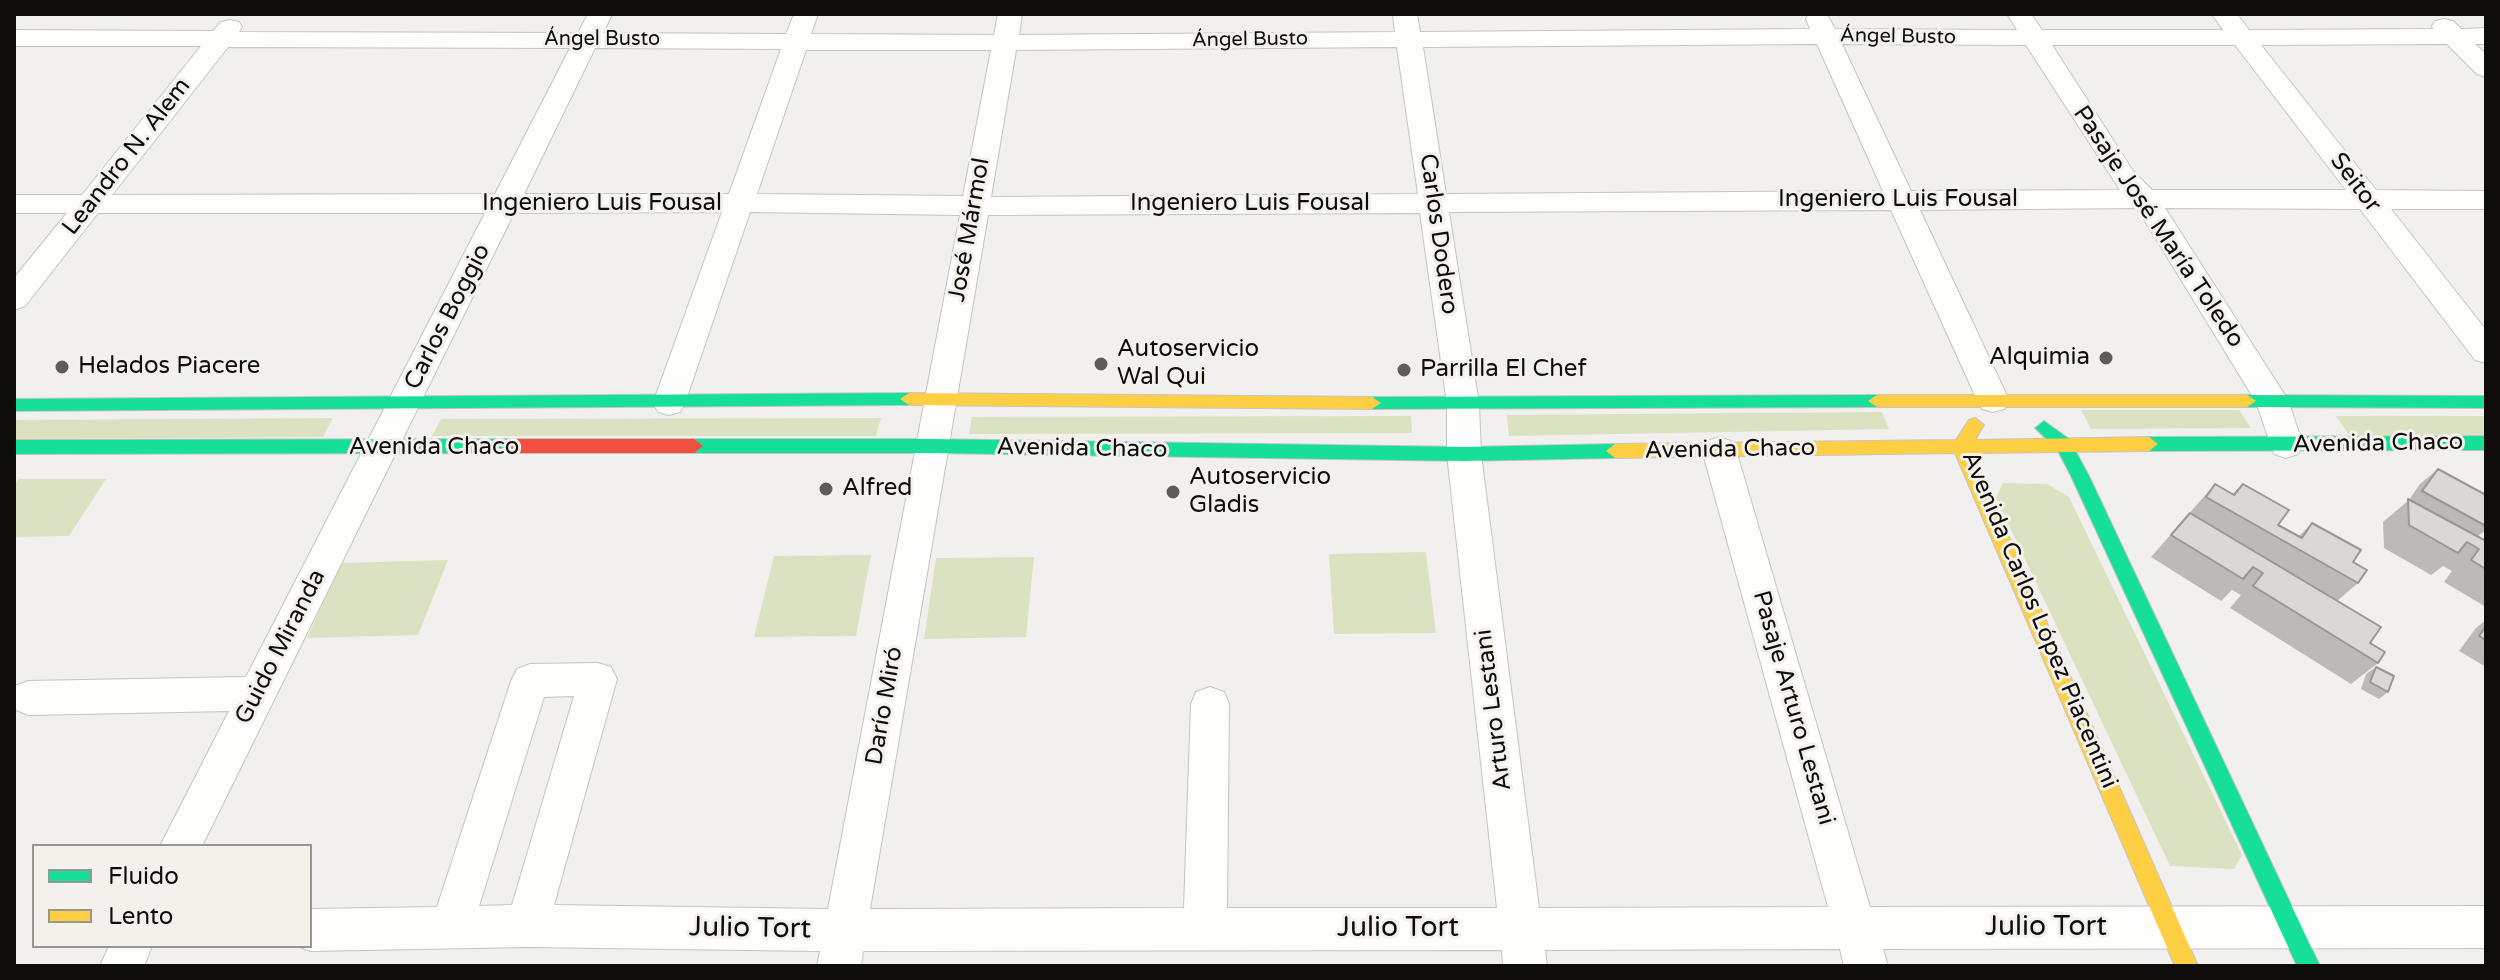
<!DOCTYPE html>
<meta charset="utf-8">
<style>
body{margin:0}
#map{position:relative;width:2500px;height:980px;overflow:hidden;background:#f2f0ee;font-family:"Varela Round",sans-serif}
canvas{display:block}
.frame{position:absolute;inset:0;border:16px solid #0e0d0b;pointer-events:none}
.legend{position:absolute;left:32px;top:844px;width:280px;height:104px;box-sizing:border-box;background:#f4f1ec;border:2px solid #989692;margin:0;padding:10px 14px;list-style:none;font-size:24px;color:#0e0d0b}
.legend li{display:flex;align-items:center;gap:16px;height:40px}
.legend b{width:40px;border:2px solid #989692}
</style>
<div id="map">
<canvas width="2500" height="980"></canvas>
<div class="frame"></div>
<ul class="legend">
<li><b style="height:10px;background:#16e098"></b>Fluido</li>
<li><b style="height:10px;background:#ffcf43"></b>Lento</li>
</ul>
</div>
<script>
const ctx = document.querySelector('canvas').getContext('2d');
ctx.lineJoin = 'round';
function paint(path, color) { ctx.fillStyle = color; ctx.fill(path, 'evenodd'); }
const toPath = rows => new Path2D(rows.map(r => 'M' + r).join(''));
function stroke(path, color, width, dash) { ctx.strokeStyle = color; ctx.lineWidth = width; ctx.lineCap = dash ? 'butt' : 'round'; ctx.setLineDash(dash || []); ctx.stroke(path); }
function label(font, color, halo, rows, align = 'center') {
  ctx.font = font + ' "Varela Round",sans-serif'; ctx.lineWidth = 6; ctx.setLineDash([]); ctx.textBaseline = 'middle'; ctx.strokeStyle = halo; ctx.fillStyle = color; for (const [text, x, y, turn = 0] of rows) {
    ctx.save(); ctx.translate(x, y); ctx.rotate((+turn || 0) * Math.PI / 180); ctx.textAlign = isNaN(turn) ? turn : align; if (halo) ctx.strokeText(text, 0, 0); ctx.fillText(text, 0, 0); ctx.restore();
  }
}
paint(toPath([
 [2081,410,2239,410,2251,428,2091,429],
 [1882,412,1889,429,1509,436,1507,415],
 [1411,416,1412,433,969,434,972,417],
 [2336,416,2486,416,2486,435,2349,435],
 [333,418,323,437,14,439,14,420],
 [881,418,876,436,432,436,441,419],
 [19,479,106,479,69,536,14,537,14,486],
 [2003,483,2047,484,2069,497,2242,855,2234,869,2170,866,1996,498],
 [1426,552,1436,633,1334,634,1329,554],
 [871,555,856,636,754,637,774,556],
 [1034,557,1026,637,924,639,936,558],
 [448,560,418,635,307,638,341,563]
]), '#dbe2c2');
const street = toPath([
 [588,14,612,14,603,33,786,34,794,14,818,14,811,34,994,35,998,14,1022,14,1019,35,1395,32,1393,14,1417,14,1420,32,1810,29,1806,19,1809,14,1827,14,1835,29,2017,30,2007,14,2031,14,2042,30,2223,30,2212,14,2237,14,2249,30,2433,29,2432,26,2435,21,2444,19,2453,21,2461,29,2486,28,2486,44,2475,44,2486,54,2486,77,2477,74,2447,44,2261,45,2376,190,2486,191,2486,209,2391,209,2486,330,2486,363,2475,360,2360,209,2165,208,2288,400,2303,445,2298,454,2286,458,2274,454,2256,402,2137,208,1920,210,2009,400,2004,409,1993,412,1982,409,1977,400,1891,210,1449,212,1479,404,1481,454,1539,908,1828,907,1702,450,1707,441,1719,437,1731,441,1736,450,1870,907,2486,906,2486,948,1883,949,1888,966,1844,966,1840,949,1545,950,1547,966,1503,966,1502,950,863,951,861,966,817,966,820,951,527,947,310,951,298,946,310,946,310,909,437,907,511,681,517,669,530,664,598,663,611,667,617,679,554,905,828,909,960,215,750,212,685,403,680,412,669,415,658,412,653,403,722,212,514,213,202,846,160,846,229,711,28,715,14,709,15,686,28,681,246,677,485,213,98,213,25,306,14,310,14,278,67,213,14,213,14,195,82,195,201,46,14,46,14,30,213,31,221,22,230,20,239,22,242,27,239,32,578,33,588,14],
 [1817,44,1883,191,1446,194,1423,47,1817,44],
 [1842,44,2026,45,2120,190,1911,191,1842,44],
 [2052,45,2235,45,2346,190,2152,190,2133,171,2052,45],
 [228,47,570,48,495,194,112,195,228,47],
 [1397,47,1418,194,991,197,1016,50,1397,47],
 [595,48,781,49,729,194,524,194,595,48],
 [806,50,991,50,963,196,757,194,806,50],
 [1420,213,1447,404,1447,454,1497,908,1227,908,1229,704,1224,692,1210,687,1196,692,1191,704,1184,908,870,909,988,215,1420,213],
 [574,696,512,905,479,906,544,697,574,696],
 [109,946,152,946,144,966,100,966,109,946]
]);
const fast = toPath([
 [909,393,918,399,909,405,14,411,14,399,909,393],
 [1877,395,1886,401,1877,407,1372,409,1363,403,1372,397,1877,395],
 [2247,395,2486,396,2486,408,2247,407,2238,401,2247,395],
 [2044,421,2069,439,2089,476,2320,966,2297,966,2071,476,2057,449,2035,428,2044,421],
 [2486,436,2486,450,2149,451,2140,444,2149,437,2486,436],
 [513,439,522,446,513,453,14,454,14,440,513,439],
 [694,439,931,439,1464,447,1615,444,1624,451,1615,458,1464,461,931,453,694,453,685,446,694,439]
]);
const slow = toPath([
 [909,393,1372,397,1381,403,1372,409,909,405,900,399,909,393],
 [1877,395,2247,395,2256,401,2247,407,1877,407,1868,401,1877,395],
 [1975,418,1984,425,1975,440,2149,437,2158,444,2149,451,1972,453,2198,966,2175,966,1955,453,1615,458,1606,451,1615,444,1956,440,1969,420,1975,418]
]);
const jam = toPath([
 [513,439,694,439,703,446,694,453,513,453,504,446,513,439]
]);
stroke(street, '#c5c4c3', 2);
stroke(fast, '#c5c4c3', 2);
stroke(slow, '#c5c4c3', 2);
stroke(jam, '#c5c4c3', 2);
paint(street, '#fdfdfc');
paint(fast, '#16e098');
paint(slow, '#ffcf43');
paint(jam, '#f24e42');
paint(toPath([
 [2438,469,2486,510,2486,530,2478,536,2486,541,2486,607,2444,582,2452,571,2443,566,2431,575,2384,548,2383,522,2409,500,2420,484],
 [2215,484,2233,494,2243,484,2278,525,2299,536,2312,523,2353,562,2358,583,2337,601,2370,643,2378,663,2351,684,2230,608,2241,595,2232,590,2221,601,2151,557],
 [2486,620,2486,667,2459,651,2476,628],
 [2376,667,2388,692,2379,699,2361,689,2366,674]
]), '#bbbab9');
const building = toPath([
 [2438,469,2486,495,2486,526,2422,491,2438,469],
 [2215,484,2234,495,2243,484,2289,510,2278,525,2302,538,2312,523,2361,550,2353,562,2367,570,2358,583,2206,497,2215,484],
 [2408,499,2486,541,2486,569,2471,560,2479,549,2467,542,2458,553,2409,525,2408,499],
 [2190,513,2381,627,2370,643,2385,652,2378,663,2253,586,2263,573,2253,567,2243,579,2171,535,2190,513],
 [2486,626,2486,640,2479,636,2486,626],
 [2376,667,2394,676,2388,692,2370,682,2376,667]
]);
paint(building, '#d9d8d7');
stroke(building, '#989796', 2);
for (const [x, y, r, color] of [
 [2106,358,8,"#5e5c5a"],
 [1101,364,8,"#5e5c5a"],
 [62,367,8,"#5e5c5a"],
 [1404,370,8,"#5e5c5a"],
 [826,489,8,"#5e5c5a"],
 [1173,492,8,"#5e5c5a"]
]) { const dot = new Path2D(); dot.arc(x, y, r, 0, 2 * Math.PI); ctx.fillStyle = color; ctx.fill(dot); stroke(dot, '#f4f1ec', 3); }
label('20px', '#0e0d0b', '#f4f1ec', [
 ["Ángel Busto",1898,37,1],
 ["Ángel Busto",602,40],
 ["Ángel Busto",1250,40,-1]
]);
label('24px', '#0e0d0b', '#f4f1ec', [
 ["Leandro N. Alem",127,157,-52],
 ["Seitor",2355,183,53],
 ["Ingeniero Luis Fousal",1898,200],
 ["Ingeniero Luis Fousal",602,204],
 ["Ingeniero Luis Fousal",1250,204],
 ["Pasaje José María Toledo",2158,227,56],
 ["José Mármol",970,230,-80],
 ["Carlos Dodero",1438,234,82],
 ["Carlos Boggio",448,317,-63],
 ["Avenida Chaco",2378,444,-1],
 ["Avenida Chaco",434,448],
 ["Avenida Chaco",1082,449,1],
 ["Avenida Chaco",1730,450,-1],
 ["Avenida Carlos López Piacentini",2039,620,67],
 ["Guido Miranda",281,647,-63],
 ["Darío Miró",885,706,-80],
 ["Pasaje Arturo Lestani",1793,708,74],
 ["Arturo Lestani",1494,710,-97]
]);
label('24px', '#0e0d0b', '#f4f1ec', [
 ["Autoservicio",1117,350],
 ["Wal Qui",1117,378],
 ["Alquimia",2090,358,"right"],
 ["Helados Piacere",78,367],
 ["Parrilla El Chef",1420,370],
 ["Autoservicio",1189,478],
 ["Gladis",1189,506],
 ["Alfred",842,489]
], 'left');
label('28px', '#0e0d0b', '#f4f1ec', [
 ["Julio Tort",2046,928],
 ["Julio Tort",750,929,1],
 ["Julio Tort",1398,929]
]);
</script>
